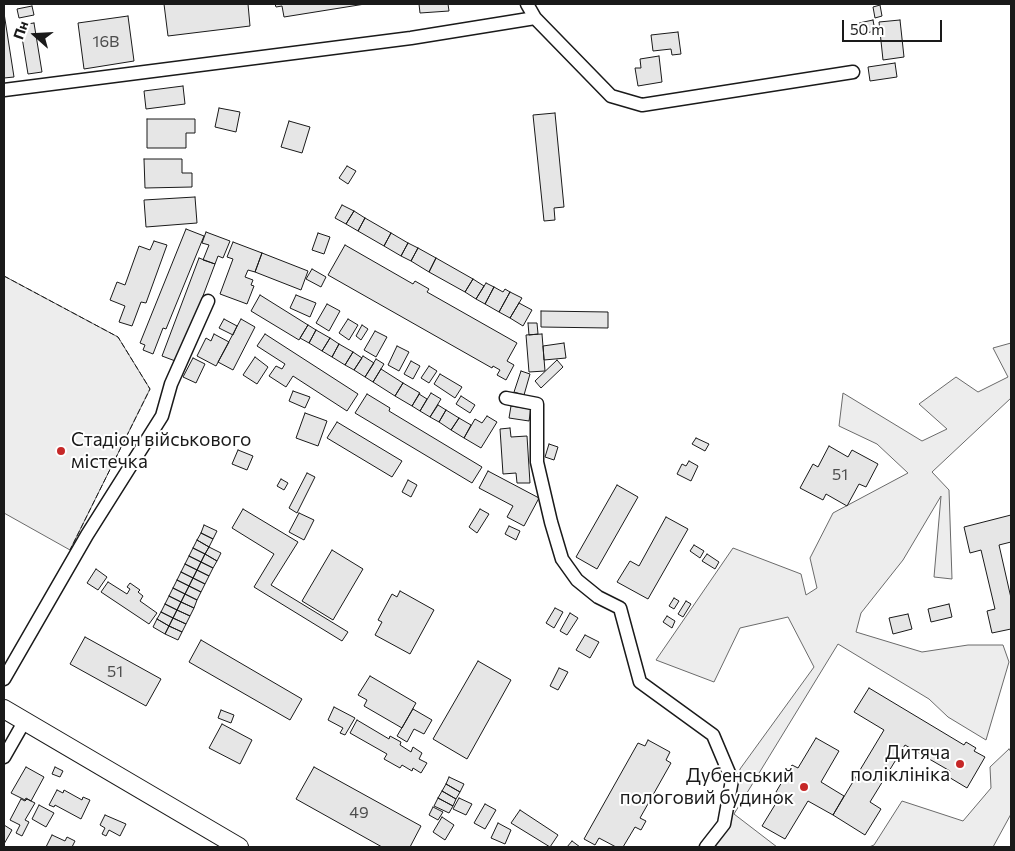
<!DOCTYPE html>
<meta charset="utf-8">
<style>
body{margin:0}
#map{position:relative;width:1015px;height:851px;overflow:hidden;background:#fff;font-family:Commissioner,sans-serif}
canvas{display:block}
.frame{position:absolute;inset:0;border:5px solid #1a1a1a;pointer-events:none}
.north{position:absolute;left:10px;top:10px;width:50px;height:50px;-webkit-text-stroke:4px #fff;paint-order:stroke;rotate:289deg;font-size:14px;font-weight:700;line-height:20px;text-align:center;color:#1a1a1a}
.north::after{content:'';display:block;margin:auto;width:18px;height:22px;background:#1a1a1a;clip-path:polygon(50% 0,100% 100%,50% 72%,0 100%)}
.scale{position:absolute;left:842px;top:20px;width:100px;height:22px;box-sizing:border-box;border:2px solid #1a1a1a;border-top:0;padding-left:6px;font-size:15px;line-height:18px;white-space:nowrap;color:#1a1a1a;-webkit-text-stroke:4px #fff;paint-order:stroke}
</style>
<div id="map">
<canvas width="1015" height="851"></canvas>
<div class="frame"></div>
<div class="north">Пн</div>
<div class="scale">50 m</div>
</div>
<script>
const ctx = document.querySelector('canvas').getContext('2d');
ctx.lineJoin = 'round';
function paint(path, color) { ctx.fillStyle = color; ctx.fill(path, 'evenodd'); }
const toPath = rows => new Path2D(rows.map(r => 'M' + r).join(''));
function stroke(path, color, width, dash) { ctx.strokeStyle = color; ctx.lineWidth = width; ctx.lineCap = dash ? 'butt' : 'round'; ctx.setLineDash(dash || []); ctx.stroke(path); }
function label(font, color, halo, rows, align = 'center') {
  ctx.font = font + ' Commissioner,sans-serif'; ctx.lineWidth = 4; ctx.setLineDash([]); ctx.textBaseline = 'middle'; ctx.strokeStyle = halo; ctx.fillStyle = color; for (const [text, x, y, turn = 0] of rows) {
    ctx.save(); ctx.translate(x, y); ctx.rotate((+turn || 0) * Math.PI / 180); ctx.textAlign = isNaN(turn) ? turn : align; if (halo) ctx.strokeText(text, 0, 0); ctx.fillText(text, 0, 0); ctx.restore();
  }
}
const built = toPath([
 [4,276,118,337,150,389,70,550,4,513,4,276],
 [1011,343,1011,398,932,472,949,490,952,579,934,577,941,496,903,560,861,613,856,632,922,652,968,645,1003,645,1009,662,986,740,948,717,929,699,838,644,734,814,777,847,713,847,728,826,740,769,814,667,788,617,740,628,714,682,656,660,733,548,801,574,806,595,817,588,810,558,833,513,908,473,877,444,839,426,843,393,922,441,947,429,919,404,956,377,978,392,1008,377,993,348,1011,343],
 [1009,749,1011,752,1011,814,993,847,869,847,874,845,902,801,963,821,991,788,990,767,1009,749]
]);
paint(built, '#ededed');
stroke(built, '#6a6a6a', 1);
const building = toPath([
 [164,4,248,4,250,26,168,36,164,4],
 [275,4,365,4,284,17,282,6,276,7,275,4],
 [419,4,448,4,449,11,420,13,419,4],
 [880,5,882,16,875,18,873,7,880,5],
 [32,6,34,15,19,18,17,9,32,6],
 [4,13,14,77,4,78,4,13],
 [128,16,134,61,84,69,78,23,128,16],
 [873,20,875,31,861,34,859,23,873,20],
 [900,20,904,57,883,60,879,22,900,20],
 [34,23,42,72,28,74,20,25,34,23],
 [678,32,681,54,672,55,671,49,653,51,651,35,678,32],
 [659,56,662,82,638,86,635,68,641,68,640,59,659,56],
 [895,63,897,77,870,81,868,67,895,63],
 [183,86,185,104,146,109,144,91,183,86],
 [219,108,240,112,236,132,215,127,219,108],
 [555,113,564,207,554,208,555,220,544,221,533,115,555,113],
 [147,119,195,119,195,133,186,133,186,148,147,148,147,119],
 [289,121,310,127,302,153,281,147,289,121],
 [144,159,182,159,182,173,192,173,192,187,145,188,144,159],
 [347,166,356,171,348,184,339,178,347,166],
 [195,197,197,223,146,227,144,200,195,197],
 [342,205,354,211,346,224,335,218,342,205],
 [354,211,365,218,358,231,346,224,354,211],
 [365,218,391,233,384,246,358,231,365,218],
 [186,229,204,236,166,329,163,328,153,354,143,350,145,345,140,343,186,229],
 [206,232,230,241,223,258,218,256,215,264,203,260,209,245,202,243,206,232],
 [318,233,330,237,324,254,312,250,318,233],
 [391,233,408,243,401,256,384,246,391,233],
 [154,241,167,245,146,303,141,302,132,326,119,322,125,306,110,300,117,282,125,285,139,246,150,250,154,241],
 [233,242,262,253,255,272,248,270,245,277,253,280,251,285,254,286,247,304,220,294,233,259,227,257,233,242],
 [408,243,418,248,411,261,401,256,408,243],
 [345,245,413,284,415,281,429,289,427,292,517,343,507,361,514,365,506,380,497,375,500,370,493,366,492,368,328,275,345,245],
 [418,248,436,258,429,272,411,261,418,248],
 [262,253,308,271,301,290,255,272,262,253],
 [199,258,215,264,178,362,162,356,199,258],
 [436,258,473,279,465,292,429,272,436,258],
 [312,269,326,277,321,287,306,279,312,269],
 [473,279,484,286,476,299,465,292,473,279],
 [486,283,494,287,485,304,476,299,486,283],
 [494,287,503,292,505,289,510,292,499,312,485,304,494,287],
 [510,292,522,298,510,318,499,312,510,292],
 [260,295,308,325,299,340,251,311,260,295],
 [296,295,316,303,310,317,290,308,296,295],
 [519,303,532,310,523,326,510,318,519,303],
 [327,304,340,311,329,331,316,323,327,304],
 [541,311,608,312,608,328,541,327,541,311],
 [224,319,237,326,233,335,219,328,224,319],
 [241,319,255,327,233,370,218,362,241,319],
 [348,319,358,325,349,340,339,333,348,319],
 [528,323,537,323,538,334,529,335,528,323],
 [308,325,316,330,309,343,300,338,308,325],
 [362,325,368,329,361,340,356,336,362,325],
 [316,330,330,338,322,351,309,343,316,330],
 [375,331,387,337,376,357,364,350,375,331],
 [214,334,229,342,216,366,197,356,206,338,211,341,214,334],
 [265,334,358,394,347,411,293,376,286,387,269,376,276,366,282,369,285,364,257,346,265,334],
 [542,334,545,371,529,372,526,335,542,334],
 [330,338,339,344,332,357,322,351,330,338],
 [564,343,566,358,544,360,543,346,564,343],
 [339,344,353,352,345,365,332,357,339,344],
 [397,346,409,352,399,371,388,365,397,346],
 [353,352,362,358,354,370,345,365,353,352],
 [363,356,374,363,365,377,354,370,363,356],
 [255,357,268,367,257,384,243,375,255,357],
 [193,358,205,364,196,383,183,377,193,358],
 [376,359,384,364,373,382,365,377,376,359],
 [557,360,563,367,541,388,535,381,557,360],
 [411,361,420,366,413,379,404,374,411,361],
 [429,366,437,371,429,383,421,378,429,366],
 [381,369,403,383,395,396,373,382,381,369],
 [521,371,530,374,524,395,514,392,521,371],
 [440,374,462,387,455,398,434,384,440,374],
 [403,383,420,393,412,406,395,396,403,383],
 [293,391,310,397,305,408,289,401,293,391],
 [431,393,441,399,430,417,420,411,431,393],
 [367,394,390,408,389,411,482,467,472,483,355,413,367,394],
 [419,394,427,399,420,411,412,406,419,394],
 [461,396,475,405,470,413,456,404,461,396],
 [438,405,446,410,439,422,430,417,438,405],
 [511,406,531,409,529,421,509,418,511,406],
 [446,410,459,418,451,430,439,422,446,410],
 [305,413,327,421,318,446,296,438,305,413],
 [487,416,497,422,481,448,464,438,475,419,482,423,487,416],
 [459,418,471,425,464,438,451,430,459,418],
 [337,422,402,461,392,477,327,438,337,422],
 [510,428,511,437,527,436,530,483,517,483,516,473,503,474,500,429,510,428],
 [696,438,709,444,705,451,692,444,696,438],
 [549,444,558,447,554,460,545,457,549,444],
 [829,446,848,457,852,450,878,464,866,487,859,484,847,506,826,494,823,500,800,488,813,464,818,467,829,446],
 [238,450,253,456,247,470,232,464,238,450],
 [689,461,698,466,691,481,677,474,682,464,686,466,689,461],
 [488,471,539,498,524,526,507,517,513,506,479,488,488,471],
 [307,473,315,477,297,513,289,508,307,473],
 [281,479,288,483,284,490,277,486,281,479],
 [408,480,417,485,411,497,402,492,408,480],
 [617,485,638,497,597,569,576,557,617,485],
 [243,509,298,542,271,585,348,632,342,641,254,587,274,554,232,528,243,509],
 [480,509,489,514,477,533,469,527,480,509],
 [299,513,314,520,304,540,289,532,299,513],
 [1011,515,1011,542,999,545,1011,598,1011,629,992,633,987,611,995,609,981,550,970,553,964,527,1011,515],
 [666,517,688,529,648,599,617,582,630,561,639,566,666,517],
 [204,525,217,531,213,539,201,533,204,525],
 [509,526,520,531,516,540,505,534,509,526],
 [201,533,213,539,209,547,197,540,201,533],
 [197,540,209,547,205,554,193,548,197,540],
 [694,545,704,551,700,558,690,551,694,545],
 [209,547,221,553,217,561,205,554,209,547],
 [193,548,205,554,201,562,189,556,193,548],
 [332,550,363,569,333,620,302,601,332,550],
 [205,554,217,561,213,568,201,562,205,554],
 [707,554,719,562,715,569,702,561,707,554],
 [189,556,201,562,197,570,185,564,189,556],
 [201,562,213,568,209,576,197,570,201,562],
 [185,564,197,570,193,578,181,572,185,564],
 [96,569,107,577,98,590,87,583,96,569],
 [197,570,209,576,205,584,193,578,197,570],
 [181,572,193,578,189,586,177,580,181,572],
 [193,578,205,584,201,592,189,586,193,578],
 [177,580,189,586,185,594,173,588,177,580],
 [108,582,127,594,130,589,127,587,130,583,140,590,138,592,143,596,140,601,157,613,149,624,101,592,108,582],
 [189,586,201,592,197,600,185,594,189,586],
 [173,588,185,594,181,602,169,596,173,588],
 [400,591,434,610,410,654,375,635,382,622,378,620,392,594,397,597,400,591],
 [185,594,197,600,194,608,181,602,185,594],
 [169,596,181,602,177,610,165,604,169,596],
 [674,598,679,601,674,609,669,606,674,598],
 [686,601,691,604,683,617,678,614,686,601],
 [181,602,194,608,190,616,177,610,181,602],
 [165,604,177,610,173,618,161,612,165,604],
 [949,604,952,617,931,622,928,609,949,604],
 [555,608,563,612,554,628,546,623,555,608],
 [177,610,190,616,186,624,173,618,177,610],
 [161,612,173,618,169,626,157,619,161,612],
 [570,613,578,618,567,635,560,631,570,613],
 [908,614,912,629,893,634,889,618,908,614],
 [667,616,675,621,672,628,663,622,667,616],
 [173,618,186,624,182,632,169,626,173,618],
 [157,619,169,626,165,634,153,627,157,619],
 [169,626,182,632,178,640,165,634,169,626],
 [585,635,599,642,590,658,576,650,585,635],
 [85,637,161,679,146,706,70,664,85,637],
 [201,640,302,699,290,720,189,662,201,640],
 [478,661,511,680,467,759,433,739,478,661],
 [559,668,568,672,558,690,550,686,559,668],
 [370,676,416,703,402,728,364,706,367,700,358,695,370,676],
 [869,688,964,745,966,742,976,748,974,751,985,757,967,788,947,776,950,771,905,745,870,802,881,809,865,835,833,815,884,730,854,712,869,688],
 [334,707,355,718,345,735,340,733,343,728,328,720,334,707],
 [413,709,432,720,424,734,414,729,407,742,397,736,413,709],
 [221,710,234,715,231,723,218,718,221,710],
 [357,720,389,739,390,736,401,742,400,745,411,752,413,747,422,753,419,759,427,763,421,773,413,768,412,771,402,765,400,768,384,759,387,754,350,733,357,720],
 [222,724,252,740,240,764,209,748,222,724],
 [816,738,839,751,821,782,844,796,833,815,808,801,785,839,762,826,781,795,776,792,792,765,798,768,816,738],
 [648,740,670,752,666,760,671,763,640,818,646,821,641,830,635,827,623,847,616,847,599,838,595,845,584,839,638,743,645,746,648,740],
 [26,767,44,777,31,801,26,798,25,800,11,793,26,767],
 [55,767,63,771,60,777,52,774,55,767],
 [314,767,421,826,410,847,382,847,296,799,314,767],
 [449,777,464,784,460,792,446,784,449,777],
 [446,784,460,792,456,799,442,791,446,784],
 [57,790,63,793,64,790,82,800,83,797,90,800,81,819,55,805,54,807,49,805,57,790],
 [442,791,456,799,453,806,438,798,442,791],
 [438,798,453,806,449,813,434,806,438,798],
 [459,798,472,804,466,815,453,809,459,798],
 [21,799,25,801,27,799,35,803,25,820,29,822,22,836,16,833,20,825,10,820,21,799],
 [485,804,496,810,485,829,474,823,485,804],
 [39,805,54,813,46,827,32,819,39,805],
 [433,807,443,812,438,820,429,815,433,807],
 [520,810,558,835,550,847,511,823,520,810],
 [105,815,126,824,120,836,109,830,106,836,102,834,105,828,100,825,105,815],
 [442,817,454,825,445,840,433,832,442,817],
 [498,823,511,830,505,844,491,838,498,823],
 [4,825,12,830,4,844,4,825],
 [52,835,65,841,67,837,75,841,72,847,46,847,52,835],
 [572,841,580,847,567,847,572,841]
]);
paint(building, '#e6e6e6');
stroke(building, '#1a1a1a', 1);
const street = toPath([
 [527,4,535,18,611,96,642,105,853,72],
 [4,90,411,38,535,18],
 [506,398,537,404,537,462,551,522,562,559,577,580,598,597,620,608,640,682,713,735,732,780,724,824,706,847],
 [4,679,87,535,162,416,171,384,208,301],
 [4,757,24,722]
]);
const secondary = toPath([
 [4,709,239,847]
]);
stroke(street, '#1a1a1a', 15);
stroke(secondary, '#1a1a1a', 20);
stroke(street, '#fff', 12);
stroke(secondary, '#fff', 18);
stroke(toPath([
 [4,276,118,337,150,389,70,550]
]), '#1a1a1a', 1, [6, 2.5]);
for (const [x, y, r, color] of [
 [61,451,5,"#c62828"],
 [960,764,5,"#c62828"],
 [804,787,5,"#c62828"]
]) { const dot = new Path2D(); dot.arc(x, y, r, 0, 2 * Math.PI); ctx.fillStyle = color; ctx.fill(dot); stroke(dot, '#fff', 2); }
label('16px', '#4d4d4d', null, [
 ["16В",106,42],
 ["51",840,475],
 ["51",115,672],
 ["49",359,813]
]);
label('19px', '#1a1a1a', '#fff', [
 ["Стадіон військового",71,440,"left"],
 ["містечка",71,462,"left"],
 ["Дитяча",950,753],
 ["поліклініка",950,775],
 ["Дубенський",794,776],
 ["пологовий будинок",794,798]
], 'right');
</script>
